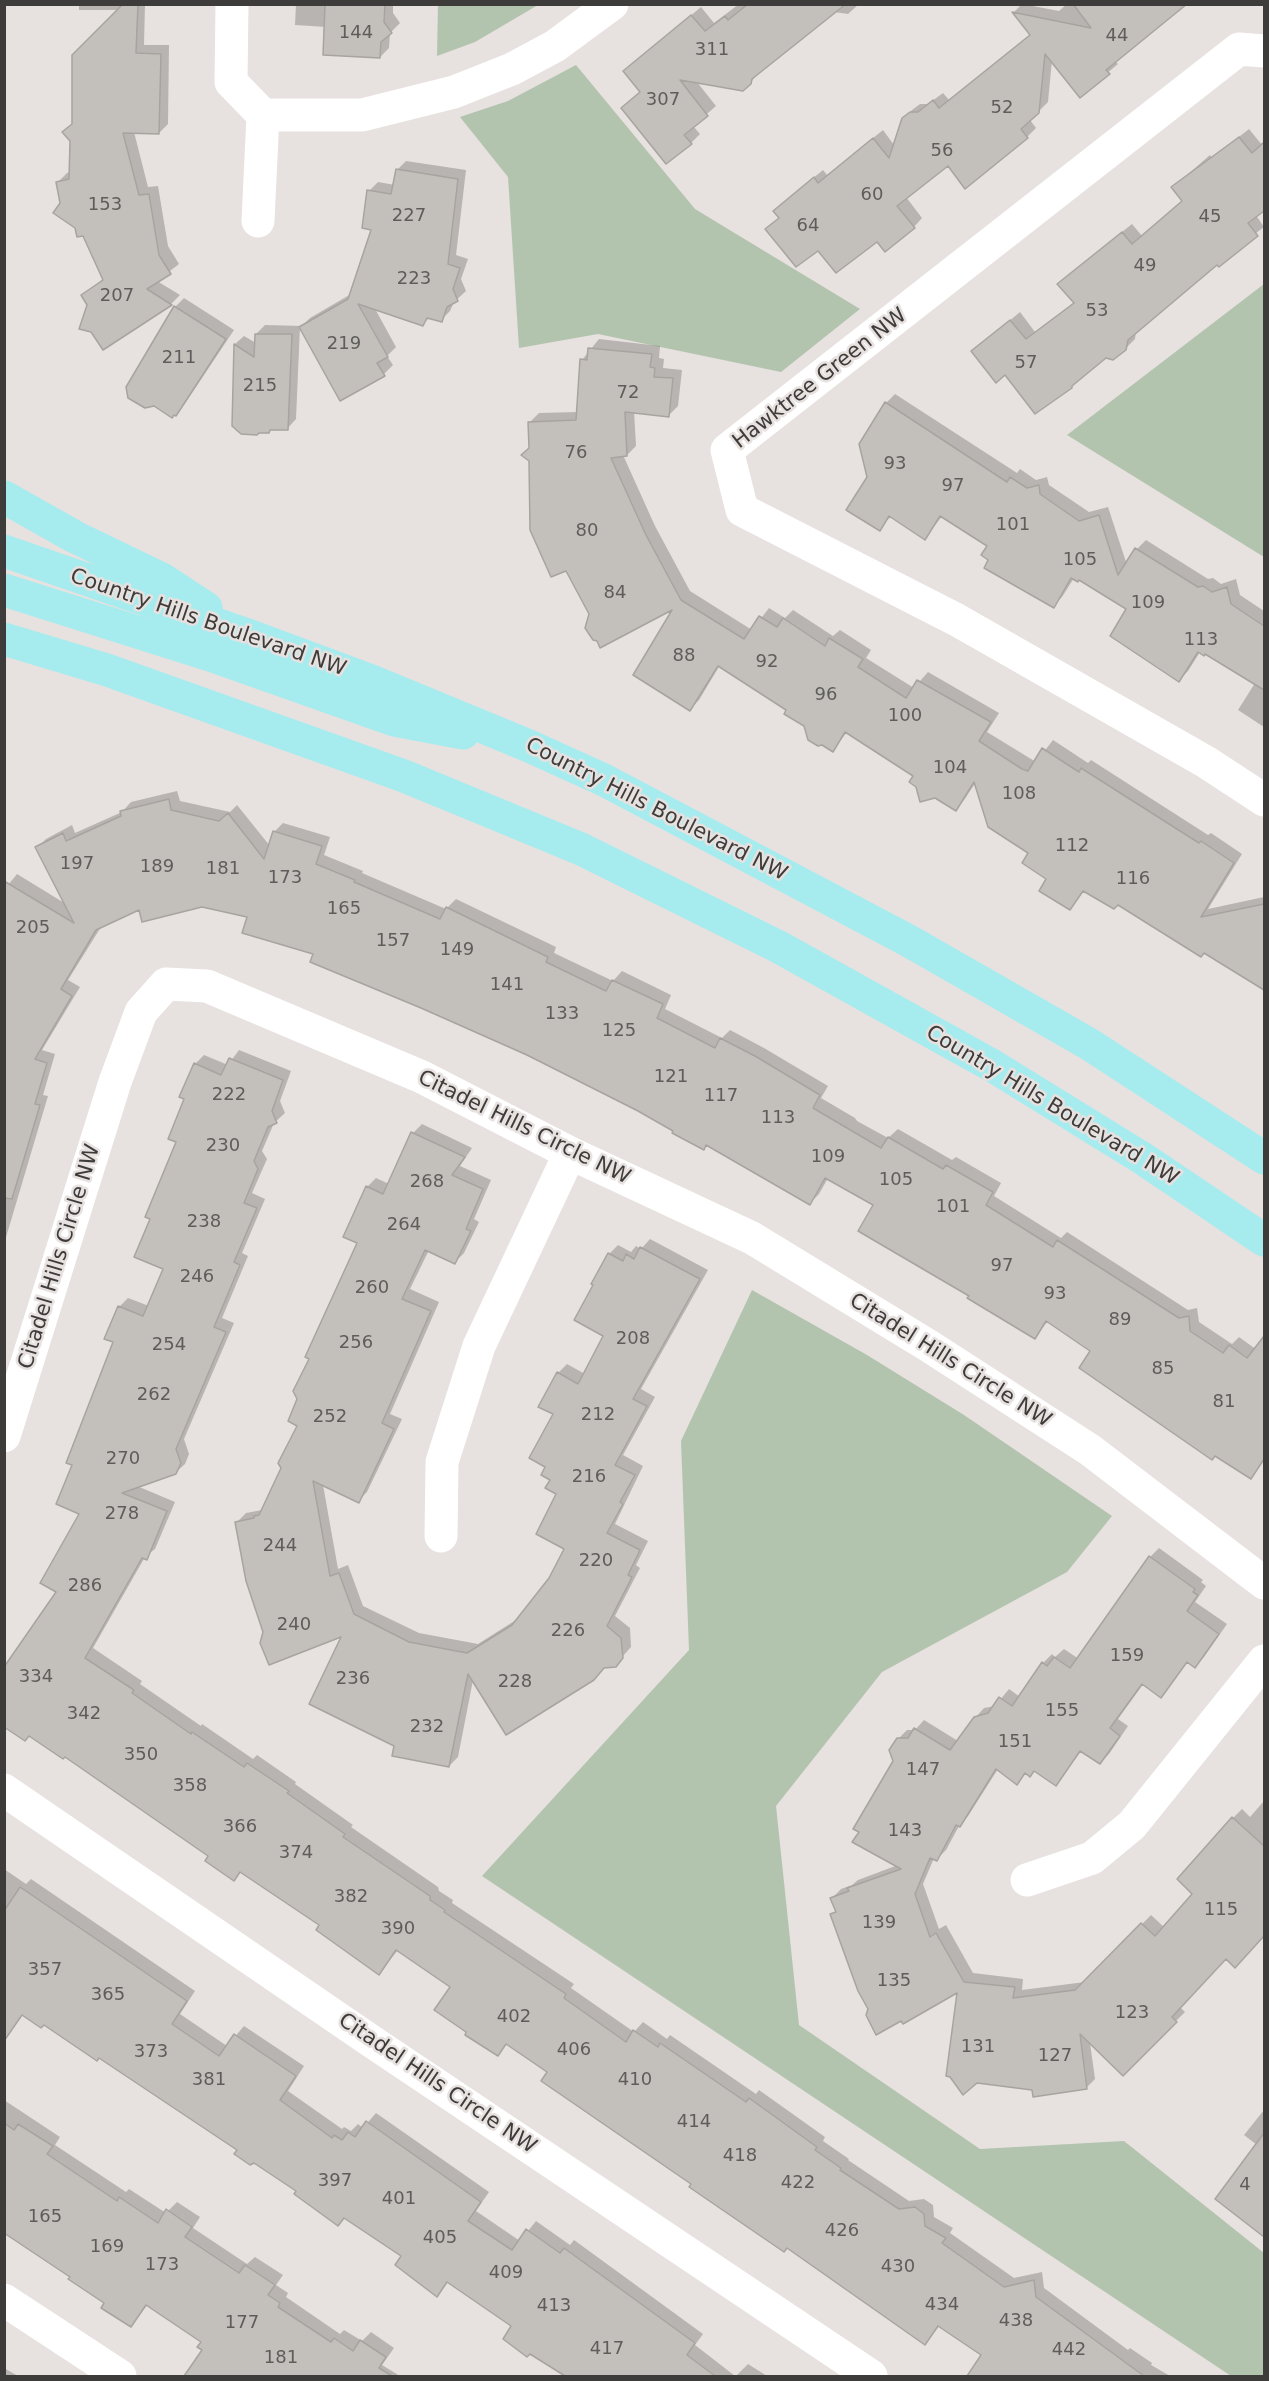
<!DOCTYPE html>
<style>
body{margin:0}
#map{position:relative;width:1269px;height:2381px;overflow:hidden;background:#e7e1df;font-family:"DejaVu Sans",sans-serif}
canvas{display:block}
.frame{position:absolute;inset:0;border:6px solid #3e3c3b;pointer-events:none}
</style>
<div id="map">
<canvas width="1269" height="2381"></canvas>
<div class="frame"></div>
</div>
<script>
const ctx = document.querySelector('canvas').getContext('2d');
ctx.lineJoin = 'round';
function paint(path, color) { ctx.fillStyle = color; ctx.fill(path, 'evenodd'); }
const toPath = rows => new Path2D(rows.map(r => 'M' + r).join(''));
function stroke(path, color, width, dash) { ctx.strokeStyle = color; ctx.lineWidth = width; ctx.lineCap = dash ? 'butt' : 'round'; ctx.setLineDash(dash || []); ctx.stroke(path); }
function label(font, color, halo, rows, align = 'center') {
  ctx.font = font + ' "DejaVu Sans",sans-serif'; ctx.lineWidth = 5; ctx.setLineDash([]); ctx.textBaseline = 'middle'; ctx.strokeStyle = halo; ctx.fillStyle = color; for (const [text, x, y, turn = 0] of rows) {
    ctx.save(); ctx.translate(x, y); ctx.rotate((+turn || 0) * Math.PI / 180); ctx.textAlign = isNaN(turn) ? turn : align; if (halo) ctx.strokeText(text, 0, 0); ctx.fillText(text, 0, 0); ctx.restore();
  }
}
paint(toPath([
 [438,5,438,4,538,5,475,42,437,56],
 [576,65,695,209,860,309,781,372,598,334,519,348,508,177,460,117,508,101],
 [1264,284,1264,557,1067,435],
 [752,1290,867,1355,964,1415,1112,1516,1067,1572,882,1672,776,1806,799,2025,980,2149,1124,2141,1264,2253,1263,2376,1231,2376,482,1876,689,1650,681,1441]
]), '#b3c4ae');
paint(toPath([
 [79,4,145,4,144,45,169,45,168,124,159,133,134,132,148,187,158,186,168,246,179,264,157,281,180,295,171,304,103,348,88,305,83,295,104,278,84,234,77,227,61,203,58,182,67,173,71,172,74,123,119,10,79,10],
 [296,4,393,4,393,13,400,23,390,33,389,48,380,57,326,27,295,25],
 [739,4,859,4,848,14,834,12,760,71,750,83,697,82,716,106,693,126,700,134,691,143,625,71,701,7,714,23],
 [1022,4,1059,11,1067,4,1185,4,1115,61,1118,64,1080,96,1052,60,1048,102,1030,120,1036,128,1027,137,948,164,906,197,922,218,914,227,877,240,818,249,767,229,780,217,784,202,823,170,827,175,883,130,894,145,903,119,912,110,920,104,928,104,943,93,949,100,1032,34,1014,12],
 [1249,129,1262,145,1264,142,1264,208,1251,208,1264,227,1217,263,1136,331,1135,339,1125,349,1105,356,1005,373,973,351,1020,312,1035,332,1075,302,1059,284,1068,275,1132,224,1142,236,1184,201,1173,187,1210,155,1212,158],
 [406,161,466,170,456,255,468,259,461,279,466,291,454,302,450,311,441,320,430,317,423,324,374,307,396,347,387,356,393,365,384,374,300,326,296,419,287,429,259,431,233,425,235,344,244,336,256,343,256,334,265,325,302,326,310,318,351,294,373,228,369,191,378,182,395,185,397,170],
 [184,298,234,330,184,405,175,414,154,405,175,307],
 [599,339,660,346,659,358,664,359,663,368,682,370,678,406,669,415,634,411,636,446,627,455,623,455,655,526,690,591,752,630,769,608,785,618,793,610,833,636,840,630,871,650,866,658,914,688,928,672,999,713,987,732,1036,762,1053,740,1088,763,1091,760,1208,835,1211,833,1242,854,1208,909,1264,897,1264,988,1118,903,1085,890,1070,908,976,782,964,800,955,809,915,775,847,732,833,750,788,710,720,665,699,700,690,709,677,606,591,614,530,448,530,422,539,413,578,412,582,360],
 [895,394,1017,473,1020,469,1036,480,1047,477,1049,485,1089,512,1108,507,1127,565,1137,549,1146,540,1208,579,1213,578,1221,584,1236,579,1240,595,1264,611,1264,727,1238,710,1255,683,1205,653,1200,652,1188,671,1179,680,1128,608,1079,578,1074,578,1062,597,1053,606,990,560,989,545,943,515,925,538,891,516,880,529,861,445,886,403],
 [177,791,180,801,230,812,237,805,270,846,274,832,283,823,330,837,324,855,363,871,362,873,446,909,456,899,556,947,554,953,613,981,622,971,671,995,665,1009,722,1038,730,1030,764,1048,828,1086,821,1098,855,1118,857,1121,888,1138,898,1129,952,1160,956,1157,1001,1183,994,1196,1061,1238,1067,1232,1188,1310,1197,1308,1199,1322,1232,1344,1239,1337,1257,1350,1261,1345,1264,1348,1264,1461,1250,1477,1092,1350,1048,1321,1035,1337,971,1295,875,1204,828,1178,819,1194,810,1203,708,1144,704,1148,639,1110,315,953,249,916,201,906,140,908,101,927,68,980,80,987,42,1050,55,1054,43,1095,48,1096,4,1244,4,890,17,874,66,904,37,848,46,839,72,825,75,833,122,812,131,802],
 [239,1050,291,1071,280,1101,285,1113,274,1123,262,1151,267,1159,252,1193,265,1199,242,1253,248,1256,222,1318,234,1323,184,1439,189,1454,185,1464,175,1473,137,1486,175,1502,155,1549,145,1557,93,1648,142,1681,140,1684,201,1726,202,1724,253,1759,257,1755,296,1782,295,1784,353,1825,351,1827,438,1887,439,1891,453,1900,452,1903,574,1984,571,1988,634,2032,643,2022,667,2039,670,2035,756,2094,759,2090,825,2137,823,2141,849,2159,848,2160,909,2201,924,2199,933,2205,934,2217,953,2228,950,2233,1014,2278,1042,2272,1044,2288,1128,2350,1130,2348,1152,2363,1151,2365,1170,2376,979,2376,972,2372,983,2354,940,2325,925,2344,788,2246,693,2183,549,2071,507,2044,497,2054,468,2032,452,1986,398,1950,379,1973,321,1925,242,1871,234,1879,210,1856,65,1755,58,1592,81,1513,74,1464,114,1342,119,1307,128,1298,149,1306,165,1268,152,1218,178,1142,195,1064,204,1055,228,1065],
 [422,1124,472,1148,460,1166,491,1180,474,1219,479,1222,464,1253,455,1262,429,1250,410,1289,439,1302,390,1414,402,1419,367,1492,358,1501,323,1485,338,1569,348,1565,363,1606,419,1633,478,1644,519,1618,550,1579,566,1548,558,1494,548,1466,558,1373,567,1364,585,1374,605,1335,609,1254,618,1245,631,1252,636,1246,641,1249,650,1239,708,1270,641,1389,655,1397,623,1455,643,1466,615,1524,648,1541,636,1565,640,1568,615,1616,630,1628,631,1647,615,1665,606,1666,593,1679,473,1680,458,1757,449,1766,395,1745,344,1634,264,1632,237,1522,246,1513,262,1510,282,1468,299,1425,299,1399,311,1358,359,1242,367,1187,376,1178,389,1184,413,1133],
 [1159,1548,1203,1580,1201,1582,1206,1586,1195,1602,1227,1624,1204,1657,1195,1666,1188,1661,1161,1696,1144,1683,1118,1719,1128,1726,1109,1754,1100,1763,1082,1750,1056,1784,1035,1769,1026,1772,1017,1783,998,1769,968,1816,959,1826,946,1850,937,1859,934,1858,923,1884,939,1929,946,1925,973,1973,1023,1979,1022,1990,1085,1982,1151,1915,1164,1927,1194,1894,1233,1818,1242,1809,1250,1817,1264,1801,1264,1935,1244,1957,1226,1957,1180,2007,1185,2012,1123,2074,1090,2043,1095,2079,1086,2088,1034,2089,951,2076,958,1991,869,2009,832,1915,836,1910,832,1898,841,1889,852,1885,858,1880,898,1865,895,1761,898,1739,907,1730,915,1730,924,1720,958,1741,975,1718,984,1708,995,1706,1009,1689,1020,1697,1043,1663,1052,1654,1055,1657,1064,1649,1079,1659,1150,1557],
 [4,1869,26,1884,31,1879,195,1991,180,2014,227,2046,244,2026,304,2066,288,2091,342,2129,344,2127,351,2131,358,2124,363,2128,376,2113,489,2192,476,2211,520,2241,536,2221,570,2245,574,2240,703,2334,695,2345,735,2376,567,2376,544,2361,513,2326,449,2281,437,2295,403,2256,345,2217,338,2224,298,2191,4,1982],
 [4,2100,60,2137,55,2145,126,2192,129,2189,166,2213,177,2202,200,2217,193,2228,247,2264,255,2257,283,2275,276,2285,288,2293,286,2297,340,2334,344,2330,362,2341,371,2332,394,2348,382,2365,400,2376,205,2376,192,2368,204,2350,203,2342,148,2304,131,2326,106,2303,4,2227],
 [1264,2110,1264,2232,1262,2234,1257,2145,1244,2135],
 [748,2364,767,2376,736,2376],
 [4,2368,18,2376,4,2376]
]), '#0003');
const building = toPath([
 [123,4,138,4,136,53,161,54,159,134,123,133,139,195,149,194,159,255,171,274,147,289,172,305,103,350,91,332,79,329,87,305,81,295,103,280,83,236,77,237,75,228,53,213,60,203,56,182,69,179,70,141,62,132,72,124,72,55,123,4],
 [325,4,385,4,384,22,392,33,381,42,380,58,323,55,325,4],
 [748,4,846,4,752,79,751,84,743,91,680,80,708,116,684,135,692,144,666,164,621,108,640,92,623,71,691,15,705,31,725,16,728,20,748,4],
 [1073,4,1187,4,1106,70,1110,74,1080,98,1045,54,1039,113,1021,129,1028,138,965,189,948,166,897,206,915,228,885,252,877,242,836,273,818,251,796,267,765,229,779,218,773,211,814,177,818,183,873,138,889,158,902,118,910,112,918,112,933,100,939,108,1030,35,1012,12,1091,28,1073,4],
 [1239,137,1252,153,1264,142,1264,211,1248,223,1258,236,1219,267,1217,265,1128,340,1126,350,1113,360,1106,358,1072,386,1072,388,1035,414,1005,375,996,383,971,351,1010,320,1026,339,1074,303,1057,284,1122,232,1132,244,1182,201,1171,187,1239,137],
 [396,169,458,179,448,264,460,268,453,289,458,301,447,307,442,322,427,318,423,326,358,304,388,357,377,363,385,376,340,401,299,327,348,299,371,230,362,228,367,190,391,194,396,169],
 [174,306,226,339,176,416,174,415,172,418,154,406,145,408,128,398,126,387,174,306],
 [255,334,292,334,288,430,270,430,269,433,259,433,257,435,241,434,232,426,234,344,254,357,255,334],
 [588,348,652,354,650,367,655,368,654,377,673,378,669,417,625,412,627,456,611,458,646,535,681,600,744,639,759,616,777,627,783,618,825,646,829,638,863,659,858,667,906,698,917,680,991,722,979,741,1022,769,1028,771,1042,748,1079,772,1081,768,1199,843,1201,841,1234,863,1201,917,1264,904,1264,990,1204,953,1201,957,1118,905,1114,909,1083,891,1070,910,1039,891,1046,879,1022,863,1028,853,988,827,974,782,956,811,935,798,920,802,916,787,909,782,913,776,845,732,833,752,822,745,818,746,808,740,804,726,784,714,786,710,718,666,690,711,633,675,672,610,600,648,597,641,593,640,585,628,589,614,566,571,551,577,530,530,529,461,521,455,529,448,528,422,576,420,580,359,587,360,588,348],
 [885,402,1007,482,1010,477,1027,488,1039,485,1040,494,1079,521,1099,515,1118,575,1135,548,1198,587,1203,586,1212,592,1227,587,1231,604,1264,626,1264,690,1205,654,1204,656,1198,652,1179,682,1110,636,1126,609,1079,580,1078,582,1071,578,1054,608,984,568,988,560,981,555,987,546,940,516,925,540,889,516,880,531,846,510,867,477,859,444,885,402],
 [169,799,171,810,219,821,228,813,264,859,273,831,322,846,316,864,355,880,354,882,440,919,446,907,548,957,546,962,606,991,612,980,663,1004,657,1018,715,1048,720,1038,755,1056,820,1095,813,1108,881,1148,888,1137,943,1169,946,1165,993,1192,986,1205,1053,1247,1057,1240,1179,1318,1189,1316,1190,1331,1223,1353,1229,1345,1247,1358,1264,1336,1264,1459,1251,1479,1215,1456,1212,1460,1079,1368,1090,1351,1046,1321,1035,1339,967,1298,969,1296,858,1231,873,1205,825,1178,810,1205,706,1145,704,1150,672,1133,673,1131,638,1111,527,1055,421,1008,310,962,313,954,242,933,247,917,202,907,142,922,139,910,96,930,61,989,72,996,35,1059,47,1063,35,1104,40,1105,12,1199,4,1198,4,881,74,923,35,847,63,833,66,841,121,816,120,811,169,799],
 [229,1058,283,1080,272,1111,277,1123,268,1127,254,1161,258,1169,244,1203,257,1208,234,1262,240,1265,214,1327,226,1332,176,1449,181,1463,176,1474,122,1493,167,1511,147,1560,142,1558,85,1658,134,1690,132,1693,191,1734,192,1732,244,1767,247,1763,289,1791,287,1793,345,1834,343,1837,430,1896,430,1900,445,1910,444,1912,566,1994,564,1998,626,2042,633,2030,658,2047,660,2043,746,2102,749,2098,817,2147,815,2150,841,2168,840,2170,899,2209,915,2207,924,2214,925,2226,946,2238,942,2243,1004,2287,1034,2280,1036,2297,1144,2376,967,2376,981,2355,938,2326,925,2345,787,2248,784,2252,689,2187,691,2184,541,2081,547,2072,506,2044,498,2056,465,2035,466,2032,434,2010,450,1987,396,1950,379,1975,316,1930,319,1925,240,1872,234,1881,205,1861,208,1856,65,1757,63,1759,29,1736,25,1741,4,1727,4,1667,56,1592,40,1583,79,1514,56,1504,72,1465,66,1463,113,1342,104,1339,118,1306,143,1316,163,1269,134,1257,150,1219,145,1217,176,1142,168,1139,184,1099,179,1097,194,1063,221,1075,229,1058],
 [411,1132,465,1157,452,1175,483,1189,466,1229,471,1231,455,1264,425,1250,402,1299,431,1311,382,1423,394,1429,359,1503,313,1481,330,1576,339,1573,354,1614,409,1642,467,1653,512,1625,549,1578,564,1549,536,1534,556,1494,545,1488,550,1480,541,1475,545,1467,529,1458,553,1414,538,1407,557,1372,578,1384,603,1336,574,1320,593,1285,591,1284,608,1253,623,1261,626,1254,634,1259,640,1247,700,1279,633,1399,647,1406,615,1465,635,1475,620,1502,623,1504,607,1533,640,1550,628,1575,632,1577,607,1626,621,1638,623,1658,616,1667,604,1668,594,1680,506,1735,468,1674,449,1767,392,1756,394,1746,309,1704,341,1637,269,1665,260,1643,263,1632,246,1581,235,1522,254,1518,254,1516,259,1515,281,1468,278,1463,297,1426,288,1421,297,1399,293,1391,309,1359,305,1357,357,1243,343,1237,366,1186,383,1194,411,1132],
 [1149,1556,1195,1589,1193,1592,1198,1595,1187,1611,1219,1634,1195,1668,1187,1662,1161,1698,1142,1684,1110,1728,1120,1736,1100,1764,1080,1751,1056,1786,1034,1771,1030,1777,1025,1773,1017,1785,996,1769,960,1827,956,1825,937,1861,930,1858,915,1894,930,1937,936,1933,964,1982,1015,1987,1013,1998,1075,1990,1141,1923,1155,1936,1192,1894,1177,1879,1232,1817,1264,1846,1264,1936,1235,1968,1226,1959,1172,2017,1177,2022,1123,2076,1080,2034,1087,2089,1033,2097,1032,2090,977,2083,963,2095,950,2077,946,2076,957,1993,903,2024,901,2021,876,2035,866,2015,868,2009,858,1991,830,1914,836,1912,830,1898,849,1891,847,1888,901,1869,852,1842,859,1832,853,1829,893,1761,889,1750,897,1738,908,1738,914,1728,950,1750,974,1717,988,1713,999,1697,1012,1706,1042,1662,1047,1666,1054,1657,1070,1668,1149,1556],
 [20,1887,187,2001,172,2024,219,2056,234,2034,296,2076,280,2100,332,2138,334,2135,342,2140,348,2132,355,2137,366,2121,481,2202,468,2221,512,2250,526,2229,560,2253,564,2248,695,2343,687,2355,715,2376,565,2376,530,2354,527,2357,503,2339,511,2326,447,2282,437,2297,395,2265,401,2256,344,2218,338,2226,294,2194,296,2191,254,2163,250,2165,234,2154,237,2150,99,2058,97,2061,44,2025,41,2028,22,2015,4,2041,4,1911,20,1887],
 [4,2123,14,2130,18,2124,53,2146,47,2154,117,2201,119,2197,158,2223,166,2209,192,2227,185,2237,239,2273,245,2265,275,2285,268,2295,280,2303,278,2307,331,2342,334,2338,353,2351,360,2340,386,2357,379,2368,392,2376,184,2376,202,2350,197,2347,201,2342,146,2305,131,2327,101,2308,104,2303,68,2279,70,2277,4,2233,4,2123],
 [1264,2133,1264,2237,1215,2199,1264,2133]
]);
paint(building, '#c3c0bb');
stroke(building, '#a7a49f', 1.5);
stroke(toPath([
 [232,4,231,82,263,115,362,115,454,92,512,69,555,46,612,4],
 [1264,51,1239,49,727,450,742,510,957,620,1206,762,1264,800],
 [258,221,263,115],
 [4,1436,115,1082,141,1012,166,984,207,986,422,1077,570,1153,752,1238,929,1346,1090,1450,1264,1583],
 [441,1536,442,1462,479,1346,570,1153],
 [4,1790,371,2041,871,2376],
 [1027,1880,1092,1858,1132,1825,1264,1661],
 [4,2300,120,2376]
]), '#fff', 33);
stroke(toPath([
 [4,497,75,537,162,579,206,608],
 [4,551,245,634,374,682,529,746,604,780,909,941,1089,1044,1264,1158],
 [4,590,210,655,394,720,463,733],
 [4,639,107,670,404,776,581,849,779,947,993,1066,1142,1158,1264,1240]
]), '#a6ecef', 33);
label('18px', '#5f5d5b', null, [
 ["144",356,33],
 ["44",1117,36],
 ["311",712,50],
 ["307",663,100],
 ["52",1002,108],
 ["56",942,151],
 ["60",872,195],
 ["153",105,205],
 ["227",409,216],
 ["45",1210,217],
 ["64",808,226],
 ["49",1145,266],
 ["223",414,279],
 ["207",117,296],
 ["53",1097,311],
 ["219",344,344],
 ["211",179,358],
 ["57",1026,363],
 ["215",260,386],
 ["72",628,393],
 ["76",576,453],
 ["93",895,464],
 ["97",953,486],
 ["101",1013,525],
 ["80",587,531],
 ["105",1080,560],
 ["84",615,593],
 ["109",1148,603],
 ["113",1201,640],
 ["88",684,656],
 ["92",767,662],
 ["96",826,695],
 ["100",905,716],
 ["104",950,768],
 ["108",1019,794],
 ["112",1072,846],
 ["197",77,864],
 ["189",157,867],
 ["181",223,869],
 ["173",285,878],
 ["116",1133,879],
 ["165",344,909],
 ["205",33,928],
 ["157",393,941],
 ["149",457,950],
 ["141",507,985],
 ["133",562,1014],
 ["125",619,1031],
 ["121",671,1077],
 ["222",229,1095],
 ["117",721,1096],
 ["113",778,1118],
 ["230",223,1146],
 ["109",828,1157],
 ["105",896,1180],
 ["268",427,1182],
 ["101",953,1207],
 ["238",204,1222],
 ["264",404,1225],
 ["97",1002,1266],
 ["246",197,1277],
 ["260",372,1288],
 ["93",1055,1294],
 ["89",1120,1320],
 ["208",633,1339],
 ["256",356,1343],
 ["254",169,1345],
 ["85",1163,1369],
 ["262",154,1395],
 ["81",1224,1402],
 ["212",598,1415],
 ["252",330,1417],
 ["270",123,1459],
 ["216",589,1477],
 ["278",122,1514],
 ["244",280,1546],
 ["220",596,1561],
 ["286",85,1586],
 ["240",294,1625],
 ["226",568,1631],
 ["159",1127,1656],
 ["334",36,1677],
 ["236",353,1679],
 ["228",515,1682],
 ["155",1062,1711],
 ["342",84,1714],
 ["232",427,1727],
 ["151",1015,1742],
 ["350",141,1755],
 ["147",923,1770],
 ["358",190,1786],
 ["366",240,1827],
 ["143",905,1831],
 ["374",296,1853],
 ["382",351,1897],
 ["115",1221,1910],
 ["139",879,1923],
 ["390",398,1929],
 ["357",45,1970],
 ["135",894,1981],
 ["365",108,1995],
 ["123",1132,2013],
 ["402",514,2017],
 ["131",978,2047],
 ["406",574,2050],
 ["373",151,2052],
 ["127",1055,2056],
 ["381",209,2080],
 ["410",635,2080],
 ["414",694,2122],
 ["418",740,2156],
 ["397",335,2181],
 ["422",798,2183],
 ["4",1245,2185],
 ["401",399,2199],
 ["165",45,2217],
 ["426",842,2231],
 ["405",440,2238],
 ["169",107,2247],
 ["173",162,2265],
 ["430",898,2267],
 ["409",506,2273],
 ["434",942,2305],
 ["413",554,2306],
 ["438",1016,2321],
 ["177",242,2323],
 ["417",607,2349],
 ["442",1069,2350],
 ["181",281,2358]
]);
label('21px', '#3e3c3b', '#e7e1df', [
 ["Hawktree Green NW",820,379,-38],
 ["Country Hills Boulevard NW",208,623,19],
 ["Country Hills Boulevard NW",656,810,27],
 ["Country Hills Boulevard NW",1052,1106,31],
 ["Citadel Hills Circle NW",524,1128,26],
 ["Citadel Hills Circle NW",60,1257,-73],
 ["Citadel Hills Circle NW",950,1361,32],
 ["Citadel Hills Circle NW",437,2084,34]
]);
</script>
